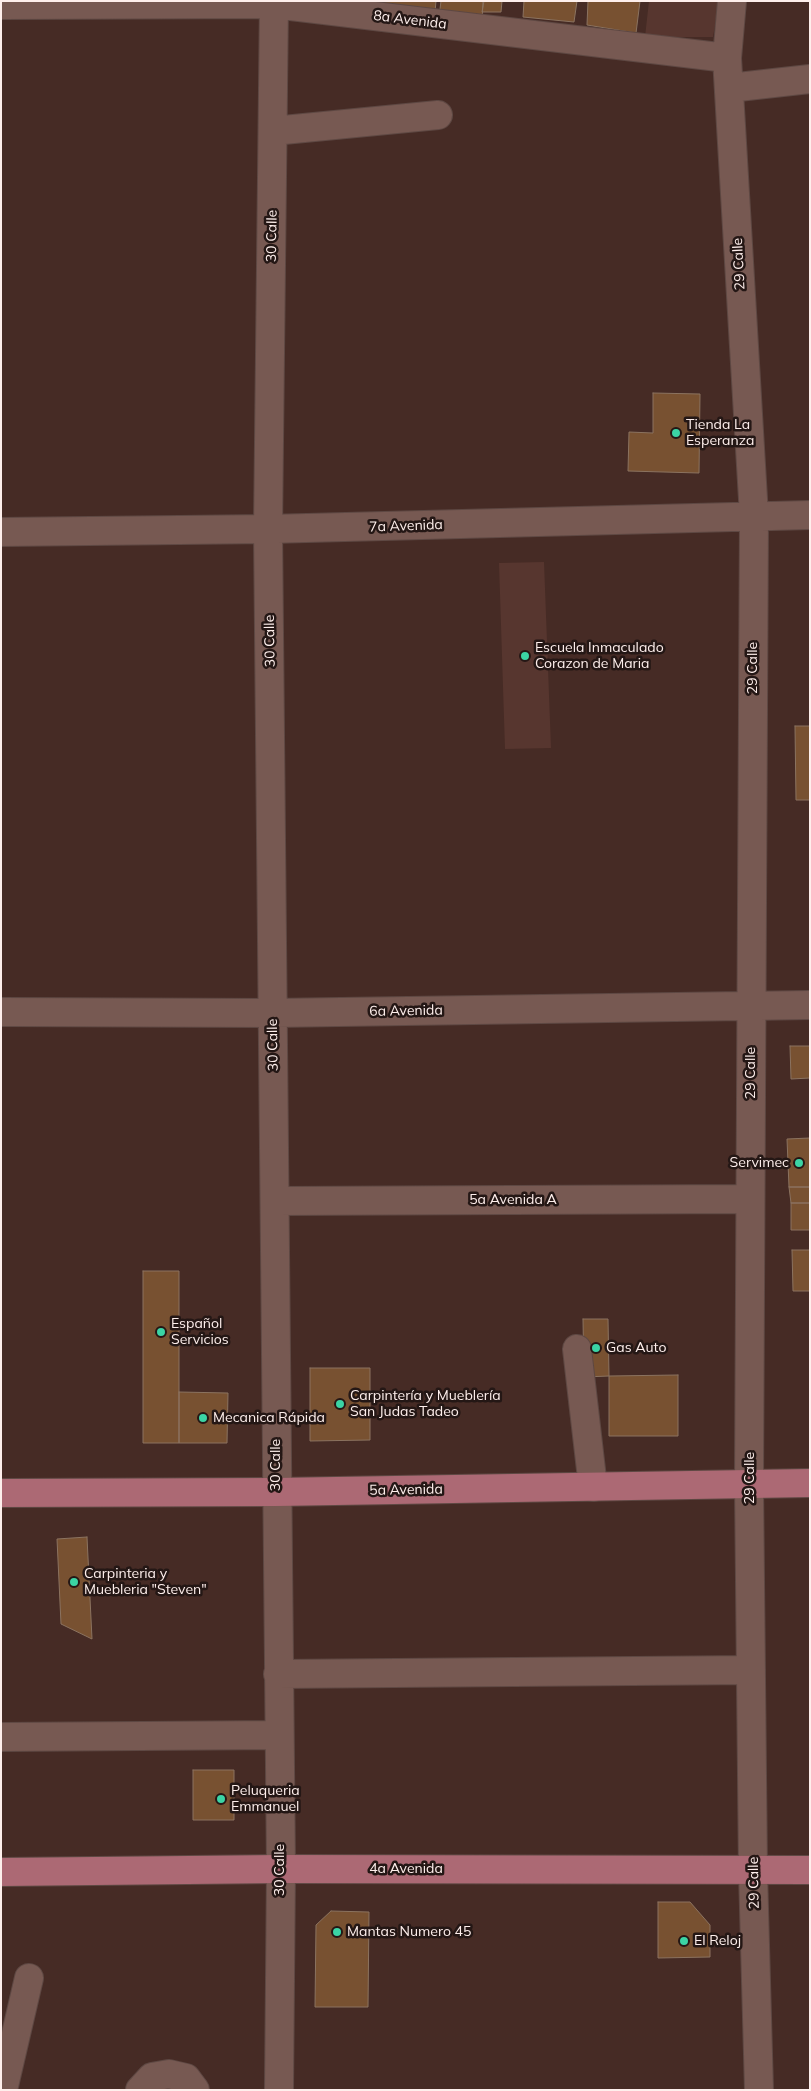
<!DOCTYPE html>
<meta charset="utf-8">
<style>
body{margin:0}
#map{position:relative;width:811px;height:2091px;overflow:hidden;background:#462b25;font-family:Mulish,sans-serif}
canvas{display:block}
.frame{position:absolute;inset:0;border:2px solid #feefec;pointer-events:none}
</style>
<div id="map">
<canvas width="811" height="2091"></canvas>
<div class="frame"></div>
</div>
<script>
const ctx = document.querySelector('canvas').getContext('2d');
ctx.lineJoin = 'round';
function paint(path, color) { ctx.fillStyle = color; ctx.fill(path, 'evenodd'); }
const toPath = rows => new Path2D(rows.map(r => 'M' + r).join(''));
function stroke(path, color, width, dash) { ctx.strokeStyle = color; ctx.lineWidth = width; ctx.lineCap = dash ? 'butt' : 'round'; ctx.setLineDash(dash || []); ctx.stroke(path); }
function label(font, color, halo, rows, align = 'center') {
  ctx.font = font + ' Mulish,sans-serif'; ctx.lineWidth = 5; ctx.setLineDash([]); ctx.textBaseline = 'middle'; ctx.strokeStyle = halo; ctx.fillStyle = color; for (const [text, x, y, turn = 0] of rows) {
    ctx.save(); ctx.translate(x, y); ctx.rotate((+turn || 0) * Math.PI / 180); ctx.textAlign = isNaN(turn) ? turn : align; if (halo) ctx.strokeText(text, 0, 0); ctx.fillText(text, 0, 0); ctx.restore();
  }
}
paint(toPath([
 [649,1,719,1,713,37,645,37],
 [544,562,551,748,505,749,499,563]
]), '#57362f');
const building = toPath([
 [299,1,436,1,435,12,299,1],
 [441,1,483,1,482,22,439,17,441,1],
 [484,1,502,1,501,12,482,12,484,1],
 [524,1,577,1,574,22,523,17,524,1],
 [588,1,640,1,636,33,587,25,588,1],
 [653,393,700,394,699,473,628,471,629,432,653,433,653,393],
 [795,726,810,726,810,800,796,800,795,726],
 [790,1046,810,1046,810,1078,791,1079,790,1046],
 [810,1138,810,1187,789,1187,787,1139,810,1138],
 [789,1187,810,1187,810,1203,791,1203,789,1187],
 [791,1203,810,1203,810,1230,791,1230,791,1203],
 [792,1250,810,1250,810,1291,793,1291,792,1250],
 [143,1271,179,1271,179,1443,143,1443,143,1271],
 [583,1319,608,1319,609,1376,584,1377,583,1319],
 [310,1368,370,1368,370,1440,310,1441,310,1368],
 [678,1375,678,1436,609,1436,609,1376,678,1375],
 [179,1392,228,1393,227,1443,179,1443,179,1392],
 [87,1537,92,1639,61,1624,57,1539,87,1537],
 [193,1770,234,1770,234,1820,193,1820,193,1770],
 [658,1902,690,1902,710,1925,710,1957,658,1958,658,1902],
 [331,1911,369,1912,368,2007,315,2007,316,1925,331,1911]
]);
paint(building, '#785131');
stroke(building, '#8b7360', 1);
const minor = toPath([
 [274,1,268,529,281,1869,279,2090],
 [732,1,727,58,754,516,749,1484,753,1872,759,2090],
 [1,5,274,4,727,58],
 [729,88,810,79],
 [273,131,438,115],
 [1,532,268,529,810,515],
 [1,1012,273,1013,810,1005],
 [275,1201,750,1199],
 [577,1349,593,1487],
 [278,1674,751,1670],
 [1,1737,279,1735],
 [3,2090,29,1978],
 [140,2090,152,2077,169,2074,186,2078,195,2090]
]);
const major = toPath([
 [1,1493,276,1492,810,1483],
 [1,1872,281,1869,810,1870]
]);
stroke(minor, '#5e4843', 30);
stroke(major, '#5e4843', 30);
stroke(minor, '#775952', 28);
stroke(major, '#ac6974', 28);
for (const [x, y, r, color] of [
 [676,433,5,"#3bd4a4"],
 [525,656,5,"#3bd4a4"],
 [799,1163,5,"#3bd4a4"],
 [161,1332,5,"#3bd4a4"],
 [596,1348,5,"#3bd4a4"],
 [340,1404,5,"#3bd4a4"],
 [203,1418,5,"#3bd4a4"],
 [74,1582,5,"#3bd4a4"],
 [221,1799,5,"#3bd4a4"],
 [337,1932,5,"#3bd4a4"],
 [684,1941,5,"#3bd4a4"]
]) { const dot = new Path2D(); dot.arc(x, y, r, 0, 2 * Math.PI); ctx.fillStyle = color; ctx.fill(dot); stroke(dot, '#241715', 2); }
label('14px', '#feefec', '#241715', [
 ["8a Avenida",410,20,7],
 ["30 Calle",272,236,-89],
 ["29 Calle",739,264,-93],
 ["7a Avenida",406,526,-2],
 ["30 Calle",270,641,-91],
 ["29 Calle",753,668,-90],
 ["6a Avenida",406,1011,-1],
 ["30 Calle",273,1045,-91],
 ["29 Calle",751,1073,-90],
 ["5a Avenida A",513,1200],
 ["30 Calle",276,1465,-90],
 ["29 Calle",750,1478,-90],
 ["5a Avenida",406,1490,-1],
 ["4a Avenida",406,1869],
 ["30 Calle",280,1870,-90],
 ["29 Calle",754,1883,-91]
]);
label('14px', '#feefec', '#241715', [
 ["Tienda La",686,425],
 ["Esperanza",686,441],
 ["Escuela Inmaculado",535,648],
 ["Corazon de Maria",535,664],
 ["Servimec",789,1163,"right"],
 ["Español",171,1324],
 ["Servicios",171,1340],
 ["Gas Auto",606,1348],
 ["Carpintería y Mueblería",350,1396],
 ["San Judas Tadeo",350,1412],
 ["Mecanica Rápida",213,1418],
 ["Carpinteria y",84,1574],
 ["Muebleria \"Steven\"",84,1590],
 ["Peluqueria",231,1791],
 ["Emmanuel",231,1807],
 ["Mantas Numero 45",347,1932],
 ["El Reloj",694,1941]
], 'left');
</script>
